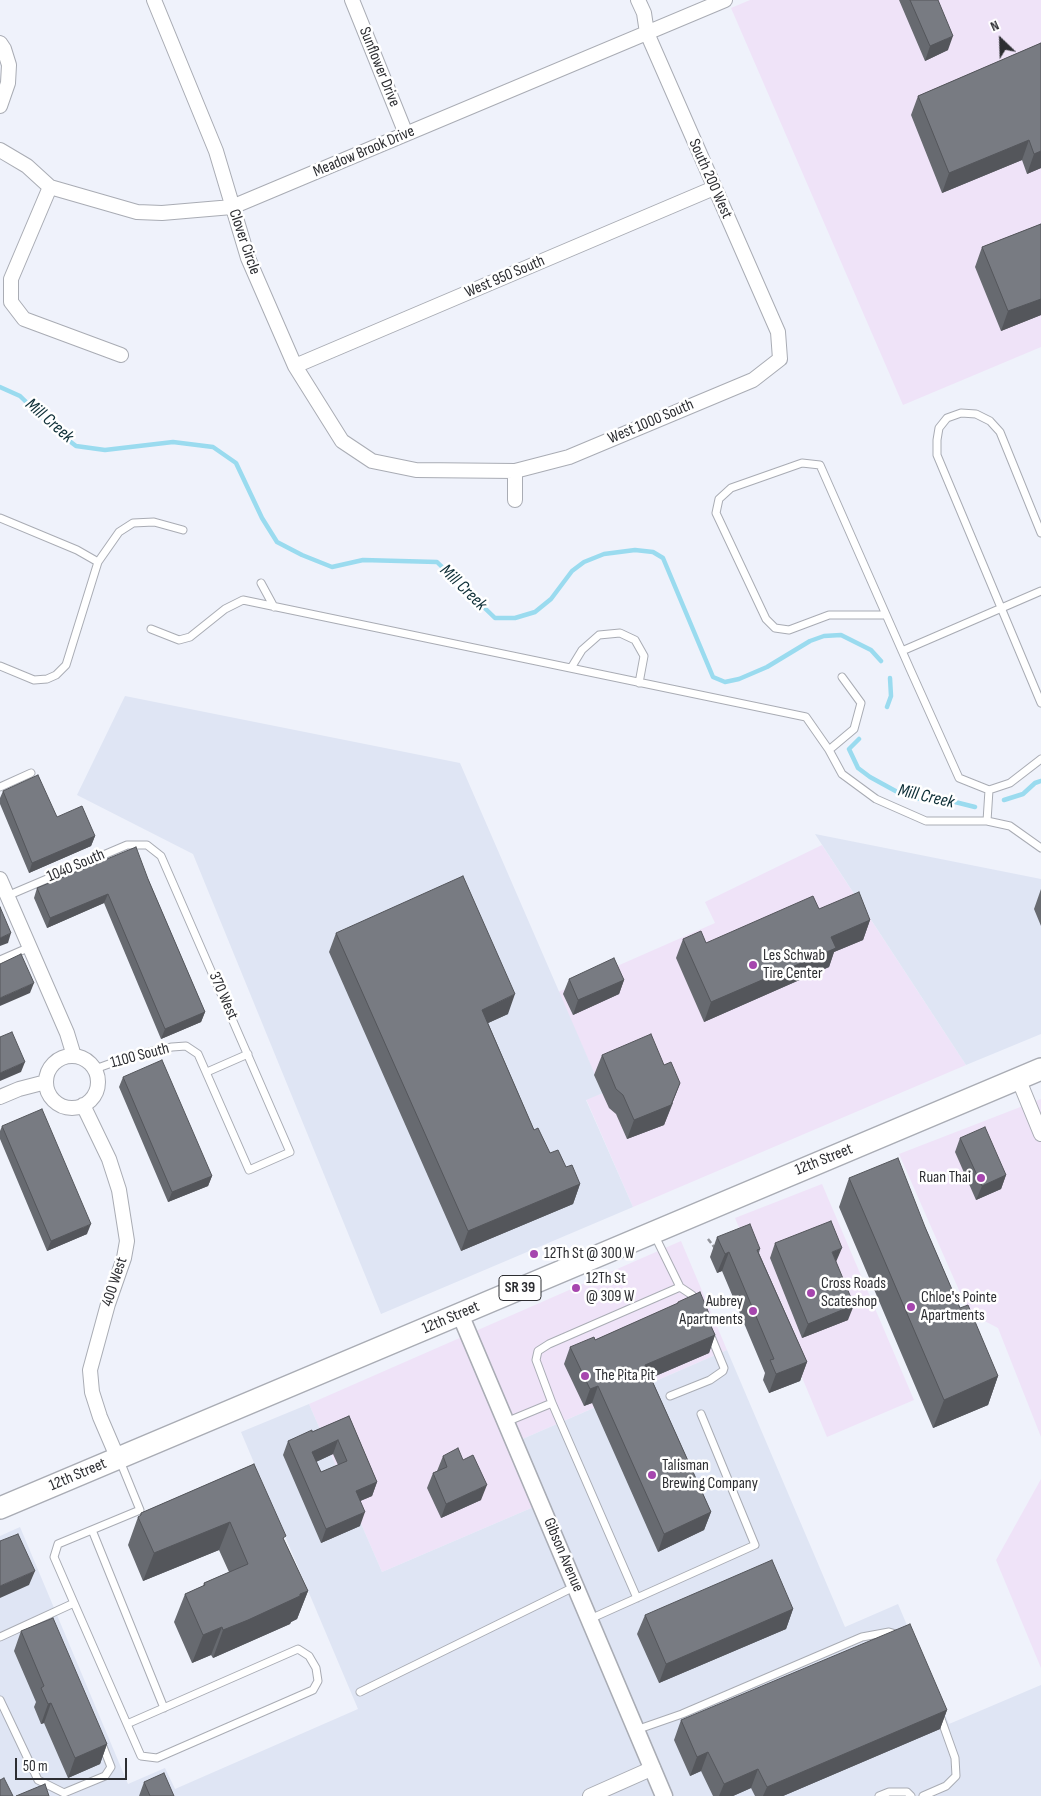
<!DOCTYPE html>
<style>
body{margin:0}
#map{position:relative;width:1041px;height:1796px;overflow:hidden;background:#eff2fb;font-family:"Sofia Sans Condensed",sans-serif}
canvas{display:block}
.north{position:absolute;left:976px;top:15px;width:50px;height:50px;-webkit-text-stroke:4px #fff;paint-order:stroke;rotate:336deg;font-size:14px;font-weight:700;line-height:20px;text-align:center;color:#2d2e32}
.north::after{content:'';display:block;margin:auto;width:18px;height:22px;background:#2d2e32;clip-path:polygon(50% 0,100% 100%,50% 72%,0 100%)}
.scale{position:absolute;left:15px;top:1758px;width:112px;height:22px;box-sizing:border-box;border:2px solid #2d2e32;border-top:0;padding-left:6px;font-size:15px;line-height:18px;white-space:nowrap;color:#2d2e32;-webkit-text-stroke:4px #fff;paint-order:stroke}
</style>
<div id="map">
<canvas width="1041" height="1796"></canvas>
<div class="north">N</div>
<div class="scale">50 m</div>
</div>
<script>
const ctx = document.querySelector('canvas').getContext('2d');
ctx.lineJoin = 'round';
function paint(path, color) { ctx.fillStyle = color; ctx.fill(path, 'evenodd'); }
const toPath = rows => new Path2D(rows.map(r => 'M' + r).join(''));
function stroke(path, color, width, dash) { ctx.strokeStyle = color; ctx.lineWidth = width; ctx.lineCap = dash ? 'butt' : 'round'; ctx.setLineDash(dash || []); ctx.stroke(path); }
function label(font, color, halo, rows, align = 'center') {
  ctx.font = font + ' "Sofia Sans Condensed",sans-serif'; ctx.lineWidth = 5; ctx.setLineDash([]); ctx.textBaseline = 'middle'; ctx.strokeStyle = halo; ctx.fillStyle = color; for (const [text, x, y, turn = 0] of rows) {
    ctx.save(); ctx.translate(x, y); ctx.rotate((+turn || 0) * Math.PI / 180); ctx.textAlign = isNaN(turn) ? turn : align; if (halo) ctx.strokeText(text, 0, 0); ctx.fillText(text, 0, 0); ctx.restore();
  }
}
paint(toPath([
 [750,0,1041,0,1041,347,903,405,731,8],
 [822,845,966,1065,633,1207,586,1099,603,1093,558,992,715,923,705,902],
 [1041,1099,1041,1437,998,1328,969,1313,899,1154],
 [822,1184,914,1400,827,1437,735,1218],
 [681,1241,727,1350,511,1444,536,1506,382,1572,309,1404],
 [1041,1479,1041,1668,996,1560]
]), '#efe3f8');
paint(toPath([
 [125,696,460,763,603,1093,586,1100,633,1207,381,1314,193,854,77,795],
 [815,834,1041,879,1041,1034,966,1065],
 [727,1350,845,1627,898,1604,949,1724,1041,1685,1041,1796,0,1796,0,1536,20,1527,128,1784,165,1768,175,1789,358,1709,241,1432,309,1404,382,1572,536,1506,511,1444]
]), '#dfe5f4');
stroke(toPath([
 [0,387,20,396,55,430,76,446,105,450,173,442,213,447,236,463,262,518,277,542,302,555,332,567,363,560,437,562,495,618,515,618,535,612,551,599,572,571,584,562,604,554,635,550,653,552,663,558,713,677,725,682,739,679,767,667,810,641,824,636,841,635,871,650,881,661],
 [887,707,891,696,890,678],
 [859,739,849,749,858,768,870,777,901,794,921,799,955,802,975,807],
 [1004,800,1023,794,1035,783,1041,781]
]), '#9adbef', 4.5);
const service = toPath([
 [0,518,77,550,98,562,119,532,133,523,154,522,183,530],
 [1041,533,1000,432,990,421,976,414,961,413,947,418,939,428,937,440,937,455,1041,703],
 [261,583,274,607],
 [886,615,829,615,789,630,775,628,766,619,716,513,719,499,731,488,802,463,820,465,910,669,959,778,989,790,1010,783,1041,759],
 [151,629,179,640,190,637,225,609,243,600,806,717,829,750,842,774,876,799,926,821,987,821],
 [902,651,1041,591],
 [0,666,34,680,47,679,56,675,66,665,98,562],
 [571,668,582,650,599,635,620,633,635,640,644,656,639,683],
 [829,750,854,729,861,703,842,677],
 [0,787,31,773],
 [989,790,987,821,1010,826,1041,848],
 [7,896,127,845,147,845,161,856,290,1152,249,1170,198,1054,186,1046,172,1047,134,1055,95,1069],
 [0,960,30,947],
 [207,1072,248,1054],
 [680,1287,692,1295,696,1301],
 [670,1396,710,1380,723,1371,724,1368,710,1334],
 [506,1422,552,1403],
 [120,1461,140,1510,58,1544,54,1557,74,1603,141,1756,157,1758,313,1690,318,1681,316,1668,309,1656,298,1649,127,1724],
 [92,1530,164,1708],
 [637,1598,552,1403,536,1360,538,1351,549,1344,680,1287,654,1234],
 [590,1619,755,1545,701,1414],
 [0,1637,74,1603],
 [360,1692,576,1586],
 [0,1700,38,1780,64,1793,105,1776,111,1767,102,1744],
 [636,1730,682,1714,862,1637,889,1632,899,1635],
 [879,1796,889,1792,907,1792,911,1796],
 [923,1796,946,1786,956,1776,955,1758,940,1716]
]);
const minor = toPath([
 [154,0,216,151,248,258,295,366,342,441,372,461,416,470,515,471,569,457,753,380,780,359,778,332,647,33,644,13,638,0],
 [352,0,406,134],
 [0,43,4,49,9,65,8,83,0,106],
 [0,150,27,166,50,187,137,212,162,213,232,207,725,0],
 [50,187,11,279,11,302,24,319,121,355],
 [295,366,714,188],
 [515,500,515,471],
 [0,879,67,1033,74,1056],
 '46 1082a26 26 0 1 1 52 0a26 26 0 1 1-52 0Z',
 [1018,1078,1041,1134],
 [0,1097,19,1089,46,1082],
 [83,1105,109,1159,119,1190,127,1241,124,1258,108,1304,90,1370,92,1392,100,1417,118,1459],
 [590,1796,653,1768]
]);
const tertiary = toPath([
 [460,1314,664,1796]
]);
const primary = toPath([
 [0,1508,1041,1069]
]);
stroke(service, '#a9acb4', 9);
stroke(minor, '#a9acb4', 16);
stroke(tertiary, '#a9acb4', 19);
stroke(primary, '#a9acb4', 24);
stroke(toPath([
 [708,1239,715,1248]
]), '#919399', 2.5, [5, 2.5]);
stroke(service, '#fff', 7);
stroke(minor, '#fff', 14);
stroke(tertiary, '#fff', 16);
stroke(primary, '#fff', 21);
paint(toPath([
 [899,0,938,0,948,50,925,61],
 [1041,43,1041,168,1027,174,1022,160,942,193,911,115,918,96],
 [1041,224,1041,315,1001,331,975,267,982,247],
 [3,791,95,836,91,846,29,873,0,804,0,798],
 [148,879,205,1012,201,1022,161,1039,104,903,47,928,34,898,37,888],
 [1041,889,1041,926,1034,909],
 [819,909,870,920,863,940,834,952,829,967,704,1022,676,958,683,939,706,943],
 [336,933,508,1014,488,1023,534,1130,550,1153,566,1167,580,1184,573,1204,461,1251,329,952],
 [569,979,624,980,619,994,573,1015,563,994],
 [602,1055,673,1103,664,1125,627,1139,616,1114,609,1108,594,1075],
 [123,1077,212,1176,208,1186,168,1202,119,1087],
 [2,1126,87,1234,47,1251,0,1139,0,1131],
 [960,1138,1006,1175,1001,1189,976,1200,955,1152],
 [849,1178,925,1227,960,1308,998,1376,988,1405,933,1428,839,1207],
 [717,1237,760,1249,759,1253,807,1362,800,1381,769,1393,763,1380,765,1373,722,1271,717,1273,710,1257],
 [775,1243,836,1262,848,1320,802,1338,770,1258],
 [678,1302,708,1320,715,1335,709,1353,651,1378,711,1512,704,1530,658,1552,592,1403,584,1406,564,1364,570,1347,595,1340,677,1304],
 [349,1416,377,1482,372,1496,360,1501,360,1526,321,1543,283,1455,288,1441,312,1432],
 [333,1454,338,1465,321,1472,316,1462],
 [443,1456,481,1500,441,1518,427,1488,433,1473,437,1471],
 [254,1464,284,1540,308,1591,297,1619,291,1622,290,1624,213,1658,211,1655,192,1663,174,1622,185,1594,203,1586,204,1583,229,1572,219,1550,143,1581,128,1545,138,1517,140,1516,141,1513],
 [793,1609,786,1629,659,1683,637,1634,645,1615],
 [21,1631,107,1744,100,1764,68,1778,44,1723,41,1724,34,1707,36,1702,14,1651],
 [947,1710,940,1729,783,1796,755,1796,751,1788,733,1796,713,1796,701,1771,690,1776,674,1740,681,1720],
 [144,1782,174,1796,139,1796]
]), '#676a70');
paint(toPath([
 [953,36,948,50,925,61,930,46],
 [1029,140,1022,160,942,193,949,173],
 [1041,151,1041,168,1027,174,1034,154],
 [1041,299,1041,315,1001,331,1008,311],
 [95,836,91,846,29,873,32,863],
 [108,894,104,903,47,928,50,918],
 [870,920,863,940,834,952,829,967,704,1022,711,1002,831,937],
 [11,933,8,943,0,946,0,938],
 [624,980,619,994,573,1015,578,1000],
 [34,983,30,993,0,1006,0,998],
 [515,994,508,1014,475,1029,482,1010],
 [205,1012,201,1022,161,1039,165,1029],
 [25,1062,21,1072,0,1081,0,1073],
 [680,1083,664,1125,627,1139,634,1120],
 [1006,1175,1001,1189,976,1200,982,1186],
 [212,1176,208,1186,168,1202,172,1192],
 [580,1184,573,1204,461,1251,468,1231],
 [91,1224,87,1234,47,1251,51,1241],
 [842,1248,836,1262,832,1252],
 [729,1252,722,1271,717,1273,725,1254],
 [854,1305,848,1320,802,1338,808,1324],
 [715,1335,709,1353,639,1383,645,1365],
 [807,1362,800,1381,769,1393,776,1374],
 [998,1376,988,1405,933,1428,944,1400],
 [598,1386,592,1403,584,1406,590,1389],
 [338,1440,333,1454,307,1466,312,1452],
 [377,1482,372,1496,351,1505,356,1491],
 [487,1485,481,1500,441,1518,446,1504],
 [365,1512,360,1526,321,1543,326,1529],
 [711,1512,704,1530,658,1552,664,1534],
 [230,1522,219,1550,143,1581,154,1553],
 [35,1571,29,1585,0,1598,0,1586],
 [308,1591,297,1619,291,1622,290,1624,213,1658,223,1630],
 [793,1609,786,1629,659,1683,666,1664],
 [222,1627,211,1655,192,1663,203,1635],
 [51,1703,44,1723,41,1724,48,1704],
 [947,1710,940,1729,783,1796,763,1796,767,1787],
 [107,1744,100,1764,68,1778,75,1758],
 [708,1752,701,1771,690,1776,697,1757],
 [758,1769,751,1788,733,1796,719,1796,724,1784]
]), '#54565b');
const building = toPath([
 [910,0,938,0,953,36,930,46,910,0],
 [1041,43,1041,151,1034,154,1029,140,949,173,918,96,1041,43],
 [1041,224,1041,299,1008,311,982,247,1041,224],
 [38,775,57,817,82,806,95,836,32,863,3,791,38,775],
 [136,847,148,879,205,1012,165,1029,108,894,50,918,37,888,136,847],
 [463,876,515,994,482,1010,534,1130,538,1128,550,1153,558,1150,566,1167,572,1165,580,1184,468,1231,336,933,463,876],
 [859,892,870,920,831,937,836,948,711,1002,683,939,701,931,706,943,813,896,819,909,859,892],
 [0,907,11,933,0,938,0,907],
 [21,954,34,983,0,998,0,964,21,954],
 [614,958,624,980,578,1000,569,979,614,958],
 [12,1032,25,1062,0,1073,0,1037,12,1032],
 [651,1034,664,1065,671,1062,680,1083,671,1105,634,1120,623,1095,616,1089,602,1055,651,1034],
 [162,1060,212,1176,172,1192,123,1077,162,1060],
 [42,1109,91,1224,51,1241,2,1126,42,1109],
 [985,1127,1006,1175,982,1186,960,1138,985,1127],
 [898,1158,925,1227,960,1308,968,1305,998,1376,944,1400,849,1178,898,1158],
 [831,1221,842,1248,832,1252,854,1305,808,1324,775,1243,831,1221],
 [750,1224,760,1249,757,1250,807,1362,776,1374,770,1360,774,1359,729,1252,725,1254,717,1237,750,1224],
 [700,1292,710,1316,707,1317,715,1335,645,1365,711,1512,664,1534,598,1386,590,1389,570,1347,594,1337,595,1340,678,1303,678,1302,700,1292],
 [349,1416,377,1482,356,1491,365,1512,326,1529,288,1441,312,1430,312,1432,349,1416],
 [338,1440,347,1461,321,1472,312,1452,338,1440],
 [458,1448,463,1460,473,1455,487,1485,446,1504,433,1473,447,1467,443,1456,458,1448],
 [254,1464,286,1536,283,1538,308,1591,300,1594,300,1596,248,1620,223,1630,222,1627,203,1635,185,1594,205,1585,204,1583,248,1564,230,1522,154,1553,138,1517,141,1515,141,1513,254,1464],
 [18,1534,35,1571,0,1586,0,1541,18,1534],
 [772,1560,793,1609,666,1664,645,1615,772,1560],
 [53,1618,107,1744,75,1758,51,1703,48,1704,41,1688,44,1686,21,1631,53,1618],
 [910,1624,947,1710,767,1787,758,1769,724,1784,708,1752,697,1757,681,1720,910,1624],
 [164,1773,174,1796,150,1796,144,1782,164,1773],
 [4,1778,13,1796,0,1796,0,1780,4,1778],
 [45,1784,49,1796,16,1796,45,1784]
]);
paint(building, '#787b82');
stroke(building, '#54565b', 1);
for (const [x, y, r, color] of [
 [753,965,5,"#a646ae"],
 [981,1178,5,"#a646ae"],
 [534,1254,5,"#a646ae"],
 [576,1288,5,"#a646ae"],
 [811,1293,5,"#a646ae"],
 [911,1307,5,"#a646ae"],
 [753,1311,5,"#a646ae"],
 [585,1376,5,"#a646ae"],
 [652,1475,5,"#a646ae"]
]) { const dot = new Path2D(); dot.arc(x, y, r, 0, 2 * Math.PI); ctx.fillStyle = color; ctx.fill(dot); stroke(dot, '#fff', 2); }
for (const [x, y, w] of [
 [520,1288,42]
]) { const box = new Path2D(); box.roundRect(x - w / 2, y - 12.5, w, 25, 4); ctx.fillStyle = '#fff'; ctx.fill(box); stroke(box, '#2d2e32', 1); }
label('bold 15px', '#2d2e32', null, [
 ["SR 39",520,1288]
]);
label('16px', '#2d2e32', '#fff', [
 ["Sunflower Drive",379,67,68],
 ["Meadow Brook Drive",364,152,-23],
 ["South 200 West",710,179,66],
 ["Clover Circle",244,242,71],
 ["West 950 South",505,277,-23],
 ["West 1000 South",651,422,-23],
 ["1040 South",76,866,-23],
 ["370 West",223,996,66],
 ["1100 South",140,1056,-15],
 ["12th Street",824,1160,-22],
 ["400 West",115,1282,-72],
 ["12th Street",451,1318,-23],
 ["12th Street",78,1475,-23],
 ["Gibson Avenue",563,1555,67]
]);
label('16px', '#2d2e32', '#fff', [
 ["Les Schwab",763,956],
 ["Tire Center",763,974],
 ["Ruan Thai",971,1178,"right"],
 ["12Th St @ 300 W",544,1254],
 ["12Th St",586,1279],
 ["@ 309 W",586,1297],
 ["Cross Roads",821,1284],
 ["Scateshop",821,1302],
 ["Chloe's Pointe",921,1298],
 ["Apartments",921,1316],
 ["Aubrey",743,1302,"right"],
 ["Apartments",743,1320,"right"],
 ["The Pita Pit",595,1376],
 ["Talisman",662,1466],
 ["Brewing Company",662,1484]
], 'left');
label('italic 18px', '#0d2e36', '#fff', [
 ["Mill Creek",49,421,41],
 ["Mill Creek",463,588,44],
 ["Mill Creek",926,797,13]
]);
</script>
